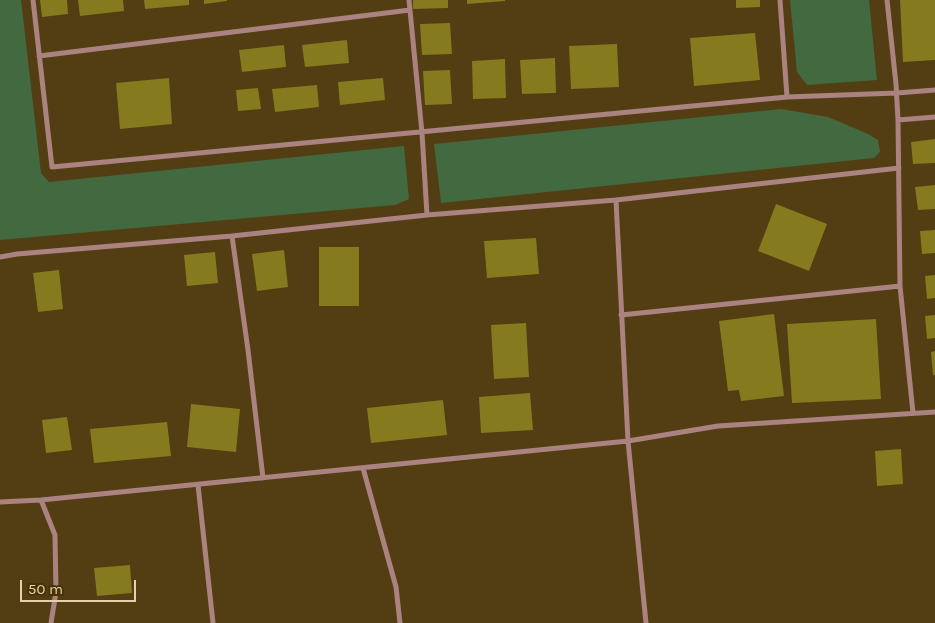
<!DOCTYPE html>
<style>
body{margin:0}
#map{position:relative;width:935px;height:623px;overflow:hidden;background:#523e12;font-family:Karla,sans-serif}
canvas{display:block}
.scale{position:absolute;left:20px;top:580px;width:116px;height:22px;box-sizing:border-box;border:2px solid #e5d0ab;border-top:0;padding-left:6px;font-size:15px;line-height:18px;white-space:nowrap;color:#e5d0ab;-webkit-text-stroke:4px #473305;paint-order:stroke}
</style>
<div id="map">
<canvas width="935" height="623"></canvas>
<div class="scale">50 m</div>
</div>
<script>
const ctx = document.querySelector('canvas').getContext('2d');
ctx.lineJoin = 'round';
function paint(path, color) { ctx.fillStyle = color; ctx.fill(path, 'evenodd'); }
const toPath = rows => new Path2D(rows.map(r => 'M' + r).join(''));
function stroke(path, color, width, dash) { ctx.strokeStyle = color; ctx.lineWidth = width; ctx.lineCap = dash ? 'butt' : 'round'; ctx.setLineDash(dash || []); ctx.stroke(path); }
paint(toPath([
 [0,0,21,0,41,173,49,182,404,146,409,199,395,205,0,240],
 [790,0,869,0,877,80,807,85,797,72],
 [781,109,828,117,866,133,878,140,880,152,874,158,441,203,434,144]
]), '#42693f');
paint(toPath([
 [40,0,67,0,68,14,42,17],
 [78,0,123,0,124,11,80,16],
 [144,0,189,0,189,5,145,9],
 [204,0,227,0,227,1,204,4],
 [413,0,448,0,448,8,413,9],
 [467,0,505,0,505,1,467,4],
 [736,0,760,0,760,7,736,8],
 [900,0,935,0,935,60,903,62],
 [450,23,452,54,422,55,420,24],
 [755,33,760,80,694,86,690,38],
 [347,40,349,63,305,67,302,45],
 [617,44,619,87,571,89,569,46],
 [284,45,286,67,242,72,239,50],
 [555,58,556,93,522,94,520,60],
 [505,59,506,98,473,99,472,61],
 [450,70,452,104,425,105,423,71],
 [169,78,172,124,120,129,116,83],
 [383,78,385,100,340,105,338,82],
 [317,85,319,107,275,112,272,89],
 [258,88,261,109,238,111,236,90],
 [935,139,935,163,913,164,911,142],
 [935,185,935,209,918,210,915,187],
 [776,204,827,224,809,271,758,251],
 [935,230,935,253,922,254,920,231],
 [536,238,539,274,487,278,484,241],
 [319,247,359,247,359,306,319,306],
 [284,250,288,287,257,291,252,254],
 [215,252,218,283,187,286,184,255],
 [59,270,63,309,38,312,33,273],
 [935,275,935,298,927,299,925,276],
 [774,314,784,396,741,401,739,390,728,391,719,321],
 [935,315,935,338,927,339,925,316],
 [876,319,881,399,792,403,787,324],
 [526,323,529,377,494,379,491,325],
 [935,351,935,375,933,375,931,352],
 [530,393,533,430,481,433,479,397],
 [443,400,447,435,371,443,367,408],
 [191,404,240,409,236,452,187,447],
 [67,417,72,450,46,453,42,420],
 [167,422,171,456,94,463,90,429],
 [901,449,903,484,877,486,875,451],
 [130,565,132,593,97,596,94,568]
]), '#857a1e');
stroke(toPath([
 [33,0,52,167,787,97,897,93,935,90],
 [409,0,422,133,427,215],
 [780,0,787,97],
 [887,0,896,84,898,120,900,286,913,413],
 [39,56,410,10],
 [898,120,935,117],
 [616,200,628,441,646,623],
 [232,236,248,350,263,478],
 [0,257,17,254,232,236,427,215,616,200,899,168],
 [621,315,900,286],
 [363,468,396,587,400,623],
 [198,485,213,623],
 [41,500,55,535,56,592,51,623],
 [0,502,41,500,628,441,718,426,935,412]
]), '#aa8380', 5);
</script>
